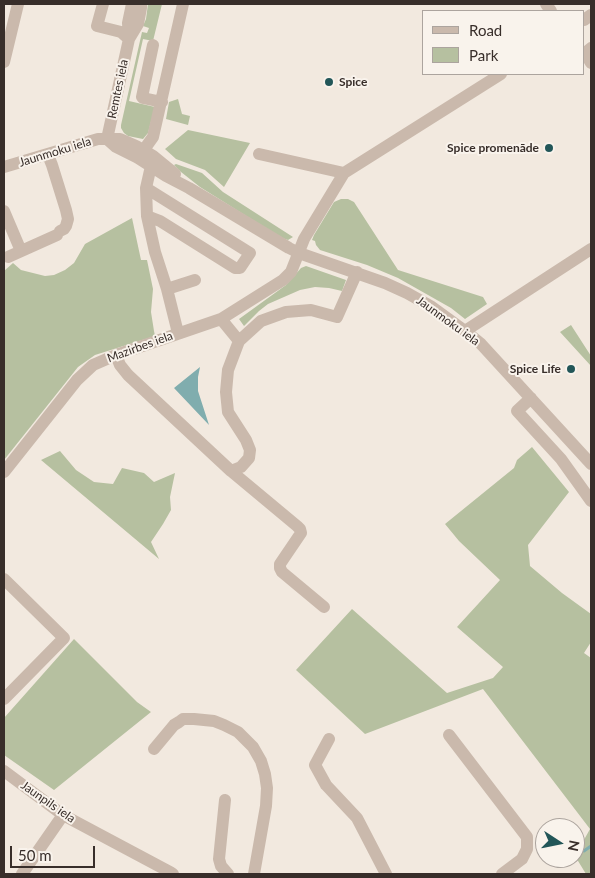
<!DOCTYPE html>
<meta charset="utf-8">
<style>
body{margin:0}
#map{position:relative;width:595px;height:878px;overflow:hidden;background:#f2e9df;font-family:Lato,sans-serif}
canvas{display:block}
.frame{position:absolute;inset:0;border:5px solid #382e2a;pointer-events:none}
.legend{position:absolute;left:422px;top:10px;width:162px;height:65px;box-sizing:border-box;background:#f9f3ec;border:1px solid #aca49e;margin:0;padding:6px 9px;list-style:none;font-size:15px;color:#382e2a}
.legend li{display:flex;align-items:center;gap:10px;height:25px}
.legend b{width:25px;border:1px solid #aca49e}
.north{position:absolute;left:535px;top:818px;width:50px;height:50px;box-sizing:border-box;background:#f9f3ec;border:1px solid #aca49e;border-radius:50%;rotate:101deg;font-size:14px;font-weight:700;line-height:20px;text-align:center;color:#382e2a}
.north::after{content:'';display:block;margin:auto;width:18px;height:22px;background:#225658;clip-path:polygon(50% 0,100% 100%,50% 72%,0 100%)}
.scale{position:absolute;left:10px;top:846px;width:85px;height:22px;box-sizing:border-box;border:2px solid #382e2a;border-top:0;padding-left:6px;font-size:15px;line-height:18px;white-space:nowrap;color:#382e2a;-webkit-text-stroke:4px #f9f3ec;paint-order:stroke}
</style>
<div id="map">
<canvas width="595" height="878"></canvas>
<div class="frame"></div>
<ul class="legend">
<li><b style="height:6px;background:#cab9ac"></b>Road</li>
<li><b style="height:14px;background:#b6c0a0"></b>Park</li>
</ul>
<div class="north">N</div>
<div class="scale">50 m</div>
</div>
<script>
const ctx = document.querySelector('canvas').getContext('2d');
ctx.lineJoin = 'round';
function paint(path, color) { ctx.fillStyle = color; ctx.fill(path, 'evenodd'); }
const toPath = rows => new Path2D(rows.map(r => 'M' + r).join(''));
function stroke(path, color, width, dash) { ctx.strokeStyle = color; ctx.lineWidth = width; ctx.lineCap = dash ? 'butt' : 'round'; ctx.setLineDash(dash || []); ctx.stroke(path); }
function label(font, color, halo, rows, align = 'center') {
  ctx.font = font + ' Lato,sans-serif'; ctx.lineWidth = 4; ctx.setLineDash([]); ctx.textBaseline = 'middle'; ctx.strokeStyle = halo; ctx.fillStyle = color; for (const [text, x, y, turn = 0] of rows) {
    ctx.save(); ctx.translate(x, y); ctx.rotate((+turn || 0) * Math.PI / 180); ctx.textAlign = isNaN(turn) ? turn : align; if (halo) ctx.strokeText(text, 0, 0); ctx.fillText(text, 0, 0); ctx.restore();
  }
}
paint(toPath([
 [148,4,162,4,153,41,143,39,129,101,155,107,148,133,143,139,128,136,124,133,121,128,121,125,142,32,147,33,149,28,143,26,146,19],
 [178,99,182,114,190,116,188,125,166,119,169,102],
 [188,130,250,143,224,187,205,170,176,159,165,149],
 [176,164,202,173,223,192,293,237,288,240,282,238,243,214,200,187,181,172,174,165],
 [341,199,348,199,354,202,398,270,483,297,487,304,465,319,451,308,398,278,367,265,320,250,316,245,315,241,312,240,314,235,334,202],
 [132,218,141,260,147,260,153,289,151,312,154,331,155,336,95,355,78,367,4,460,4,271,13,263,21,270,45,276,54,275,65,270,74,263,85,244],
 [306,266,346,280,342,291,329,288,315,287,300,290,268,304,259,311,244,326,239,319,286,285,301,268],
 [571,325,591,356,591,366,560,332],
 [532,447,569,492,528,545,530,566,562,593,591,614,591,642,584,653,591,658,591,874,586,874,575,856,590,829,483,689,365,734,296,670,352,609,447,693,493,678,503,667,457,627,500,580,459,541,445,524,514,468,517,460],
 [60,451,76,470,94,482,113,484,122,468,144,473,154,482,175,473,170,497,171,510,163,524,151,542,159,559,41,460],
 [74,639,137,702,151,712,54,790,4,755,4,718]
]), '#b6c0a0');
paint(toPath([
 [200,367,198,377,198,391,209,425,174,388]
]), '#80adae');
stroke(toPath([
 [584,851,591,846]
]), '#80adae', 3);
stroke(toPath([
 [103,4,97,26,121,32,129,39],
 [546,4,551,11],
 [584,20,591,15],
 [129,39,138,24,141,8,141,4],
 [153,45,142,97,143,98,162,102],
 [591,48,585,53,591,63],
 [4,62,18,4],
 [107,139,116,147,138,158,166,176,189,188,289,248,299,253,385,283,407,293,432,307,465,331,481,344,591,464],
 [107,139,129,39,128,23,132,4],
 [259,154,344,173],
 [48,155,52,165,66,210,68,219,66,226,64,229,60,231],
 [138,158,153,137,183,4],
 [4,167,98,139,120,139,136,146,153,156,175,174],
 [146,188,250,253,240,268,235,268,160,221,147,216,146,188,151,166],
 [4,211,21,251],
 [147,216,155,252,167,289,178,333],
 [8,257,57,235],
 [167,289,195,280],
 [221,319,239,341],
 [465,331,591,249],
 [116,355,120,365,128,375,231,471,241,467,249,458,250,450,246,440,228,412,226,392,228,370,239,341,261,321,286,312,311,310,337,317,357,272],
 [531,398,517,411,561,459,591,501],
 [231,471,297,526,300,529,301,533,280,564,280,568,282,572,324,607],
 [4,472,77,380,93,365,116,355,221,319,283,280,291,272,304,239,344,173,501,74],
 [4,579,64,638,4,699],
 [449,735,527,837,527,849,522,859,502,874],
 [329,739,315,765,326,785,357,818,386,874],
 [154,749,174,725,179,722,183,719,194,719,214,721,224,725,238,732,253,747,261,761,265,774,267,788,266,806,254,874],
 [4,771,63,815,170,872,173,874],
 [225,800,219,859,221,866,228,874],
 [22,874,63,815]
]), '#cab9ac', 12);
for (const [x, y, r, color] of [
 [329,82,5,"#225658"],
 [549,148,5,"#225658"],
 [571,369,5,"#225658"]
]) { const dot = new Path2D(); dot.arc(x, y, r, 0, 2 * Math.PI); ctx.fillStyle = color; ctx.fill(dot); stroke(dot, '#f9f3ec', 2); }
label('bold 12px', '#382e2a', '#f9f3ec', [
 ["Spice",339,82,"left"],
 ["Spice promenāde",539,148],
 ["Spice Life",561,369]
], 'right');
label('12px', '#382e2a', '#f9f3ec', [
 ["Remtes iela",118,89,-78],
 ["Jaunmoku iela",55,152,-17],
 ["Jaunmoku iela",448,321,36],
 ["Mazirbes iela",140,347,-20],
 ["Jaunpils iela",48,802,35]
]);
</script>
